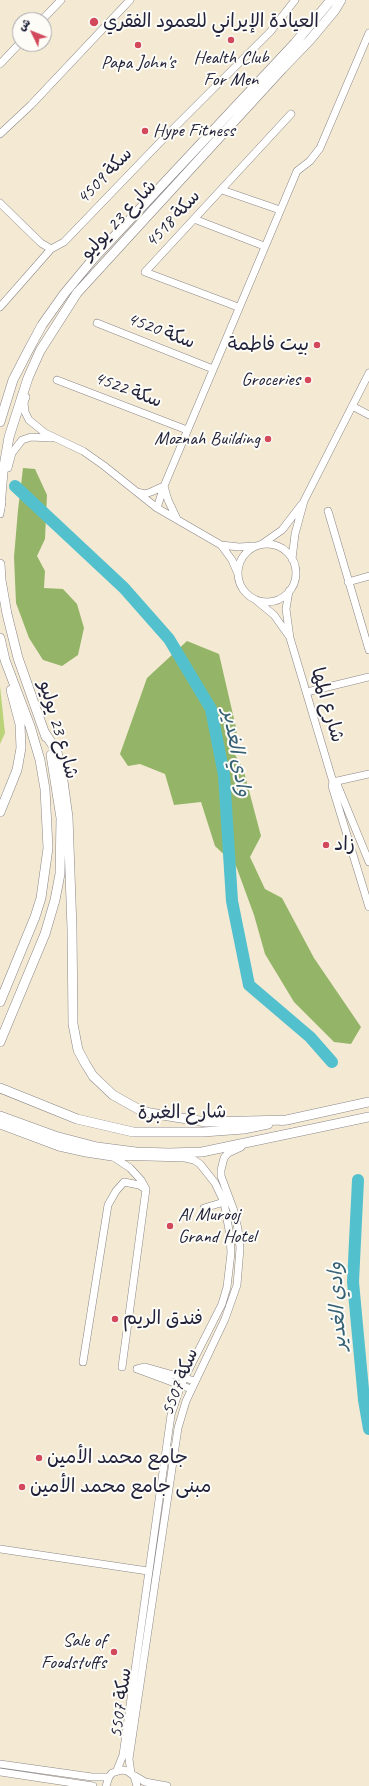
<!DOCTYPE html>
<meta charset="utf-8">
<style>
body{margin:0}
#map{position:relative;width:369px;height:1786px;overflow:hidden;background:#f4ead3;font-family:Caveat,"Playpen Sans Arabic",sans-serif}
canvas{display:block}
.north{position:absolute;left:12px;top:12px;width:40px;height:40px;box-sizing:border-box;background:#fdfcf7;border:1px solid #a5a5ac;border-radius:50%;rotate:313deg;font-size:11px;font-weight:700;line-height:16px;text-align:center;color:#22223b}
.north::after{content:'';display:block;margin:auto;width:14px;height:18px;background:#d1495b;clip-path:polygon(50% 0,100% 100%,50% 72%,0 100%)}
</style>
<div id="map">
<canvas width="369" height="1786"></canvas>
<div class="north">ش</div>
</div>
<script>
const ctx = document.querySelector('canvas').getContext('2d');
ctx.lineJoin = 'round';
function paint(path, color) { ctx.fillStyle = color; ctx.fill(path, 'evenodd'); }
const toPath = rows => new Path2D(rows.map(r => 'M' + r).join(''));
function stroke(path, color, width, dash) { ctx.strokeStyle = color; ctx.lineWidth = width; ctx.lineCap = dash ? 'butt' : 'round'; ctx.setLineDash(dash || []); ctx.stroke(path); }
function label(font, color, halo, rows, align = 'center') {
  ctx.font = font + ' Caveat,"Playpen Sans Arabic",sans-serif'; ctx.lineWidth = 4; ctx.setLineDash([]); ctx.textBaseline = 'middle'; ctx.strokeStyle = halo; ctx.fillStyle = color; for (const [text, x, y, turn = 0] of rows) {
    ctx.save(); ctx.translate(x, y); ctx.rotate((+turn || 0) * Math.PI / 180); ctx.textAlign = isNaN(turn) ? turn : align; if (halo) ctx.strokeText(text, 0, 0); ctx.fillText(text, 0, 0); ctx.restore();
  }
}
paint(toPath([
 [0,686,5,733,0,744]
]), '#bbd378');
paint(toPath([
 [23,468,35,469,47,495,45,539,37,556,45,571,44,588,63,589,77,604,84,628,78,655,62,666,43,660,29,638,16,603,14,557,18,510],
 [187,641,219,654,237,732,228,743,243,768,261,836,250,857,265,889,282,898,314,958,361,1027,351,1044,334,1042,294,1002,265,954,254,915,236,866,215,846,201,802,174,805,165,774,140,764,128,766,120,754,147,678]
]), '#94b568');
stroke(toPath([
 [15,486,124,588,169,639,211,709,224,775,232,901,249,985,310,1037,332,1062],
 [358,1180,353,1282,364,1400,369,1429]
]), '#53c0cd', 12);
const minor = toPath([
 [42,20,61,0],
 [0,64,20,43],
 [0,134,31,105,130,0],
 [222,190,280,210],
 [0,203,41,243,51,249],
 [194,219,264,246],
 [0,307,51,249,64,242,169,133,270,32,295,0],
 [238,307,145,272,291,114],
 [97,323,213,369],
 [57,380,187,430],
 [26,397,24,403,25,412,29,420,45,433,83,451,103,465,157,508,221,545,232,560,238,574],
 [352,406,369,415],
 [8,468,12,453,22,440,31,437,51,438],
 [137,492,145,494,151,492,164,486,168,500,177,519],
 [157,508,164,486,297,171,310,161,320,148,369,33],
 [328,511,369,650],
 [0,514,2,502],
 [262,544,282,530,302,504],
 '238 573a29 29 0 1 1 58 0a29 29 0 1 1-58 0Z',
 [221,545,239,547,254,546],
 [292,559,295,534,304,501,369,373],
 [348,582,369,576],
 [289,591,286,609,290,638,333,782,332,786,369,907],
 [257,601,274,615,289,636],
 [307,692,369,677],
 [333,782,337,784,369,862],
 [333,782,369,774],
 [112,1156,185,1158,194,1160,200,1164,215,1183,224,1202,230,1236,231,1253,227,1287,222,1304,181,1385,171,1415,123,1755,117,1770],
 [112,1156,130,1168,141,1180,146,1189,122,1367],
 [204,1208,224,1202],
 [83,1362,108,1205,116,1191,124,1182,139,1185,144,1188],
 [137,1369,145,1367,195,1381],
 [137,1369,191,1389],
 [0,1549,148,1571],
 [0,1764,92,1777,109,1777],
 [0,1772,93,1786],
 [131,1773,129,1759,178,1428,186,1401,225,1319,237,1285,240,1248,238,1229,234,1211,221,1176,221,1170,224,1158,228,1153,241,1147],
 [135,1776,145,1782,167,1786],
 [106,1786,109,1777,112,1773,122,1770,127,1771,134,1776,137,1786]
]);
const major = toPath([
 [0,422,13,380,28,351,42,325,64,294,93,259,295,43,331,0],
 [0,507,3,472,9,437,28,378,40,351,77,293,282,69,310,40,335,10,341,0],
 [0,564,1,580,7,614,18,658,46,737],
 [0,638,5,660,30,726,40,760,45,789,48,848,41,898,35,917,0,1002],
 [45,733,57,752,63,781,68,817,72,929,73,1024,78,1050,85,1063,93,1076,113,1095,138,1109,150,1113,206,1122,288,1120],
 [0,812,17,770,21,748,20,724,11,690],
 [0,1042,45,934,55,900,60,874,61,818,51,755],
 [0,1088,77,1119,133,1132,203,1132,244,1129,268,1124],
 [0,1116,55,1136,97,1147,136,1152,169,1153,202,1152,369,1117],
 [282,1121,369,1102],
 [0,1124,59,1146,86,1152,112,1156]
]);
stroke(minor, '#8b8687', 8);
stroke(major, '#8b8687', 10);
stroke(minor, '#fff', 7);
stroke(major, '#fff', 9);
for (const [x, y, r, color] of [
 [94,22,5,"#d1495b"],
 [231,40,4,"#d1495b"],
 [138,45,4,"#d1495b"],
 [145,131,4,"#d1495b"],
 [317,345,4,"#d1495b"],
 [308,380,4,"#d1495b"],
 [268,439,4,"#d1495b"],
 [326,845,4,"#d1495b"],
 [170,1226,4,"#d1495b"],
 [115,1319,4,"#d1495b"],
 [39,1458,4,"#d1495b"],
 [22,1487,4,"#d1495b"],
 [114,1652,4,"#d1495b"]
]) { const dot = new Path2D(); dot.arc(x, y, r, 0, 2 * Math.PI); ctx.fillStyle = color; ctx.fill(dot); stroke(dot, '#fdfcf7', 1.5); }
label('19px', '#22223b', '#fdfcf7', [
 ["العيادة الإيراني للعمود الفقري",103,22],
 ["Health Club",231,58,"center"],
 ["For Men",231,80,"center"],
 ["Papa John's",138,63,"center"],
 ["Hype Fitness",153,131],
 ["بيت فاطمة",309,345,"right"],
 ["Groceries",300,380,"right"],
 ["Moznah Building",260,439,"right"],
 ["زاد",334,845],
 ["Al Murooj",178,1215],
 ["Grand Hotel",178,1237],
 ["فندق الريم",123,1319],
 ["جامع محمد الأمين",47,1458],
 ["مبنى جامع محمد الأمين",30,1487],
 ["Sale of",106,1641,"right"],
 ["Foodstuffs",106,1663,"right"]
], 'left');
label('19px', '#22223b', '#fdfcf7', [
 ["سكة 4509",105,176,-46],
 ["سكة 4518",173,219,-47],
 ["شارع 23 يوليو",119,220,-47],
 ["سكة 4520",161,331,21],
 ["سكة 4522",128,390,21],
 ["شارع المها",327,705,74],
 ["شارع 23 يوليو",58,730,74],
 ["شارع الغبرة",182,1113,-1],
 ["سكة 5507",180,1382,-68],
 ["سكة 5507",121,1703,-82]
]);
label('italic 20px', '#366175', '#fdfcf7', [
 ["وادي الغدير",236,753,80],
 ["وادي الغدير",338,1306,-93]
]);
</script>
